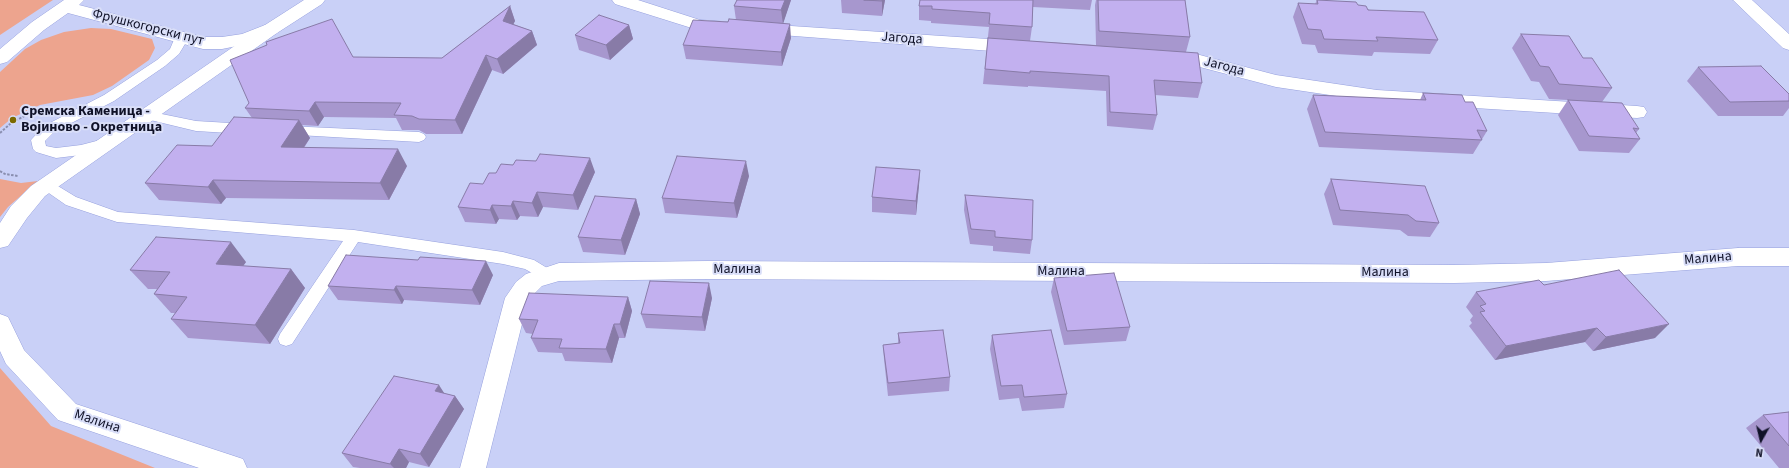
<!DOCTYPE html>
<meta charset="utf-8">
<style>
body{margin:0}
#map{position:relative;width:1789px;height:468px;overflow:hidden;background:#c9d0f7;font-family:"Source Sans 3",sans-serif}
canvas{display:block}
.north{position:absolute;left:1741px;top:420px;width:40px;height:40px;-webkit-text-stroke:3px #d9def8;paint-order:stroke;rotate:188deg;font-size:11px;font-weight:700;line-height:16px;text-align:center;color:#0f1127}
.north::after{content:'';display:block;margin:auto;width:14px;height:18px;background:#0f1127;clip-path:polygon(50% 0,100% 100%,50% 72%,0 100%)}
</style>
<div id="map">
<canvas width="1789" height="468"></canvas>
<div class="north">N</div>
</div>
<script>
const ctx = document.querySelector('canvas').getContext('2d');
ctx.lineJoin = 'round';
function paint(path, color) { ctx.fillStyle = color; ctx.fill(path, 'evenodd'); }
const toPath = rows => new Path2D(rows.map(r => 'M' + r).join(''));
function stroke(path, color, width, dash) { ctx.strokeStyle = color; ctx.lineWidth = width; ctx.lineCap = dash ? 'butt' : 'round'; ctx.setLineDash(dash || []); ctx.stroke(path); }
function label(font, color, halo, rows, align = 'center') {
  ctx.font = font + ' "Source Sans 3",sans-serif'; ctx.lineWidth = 4; ctx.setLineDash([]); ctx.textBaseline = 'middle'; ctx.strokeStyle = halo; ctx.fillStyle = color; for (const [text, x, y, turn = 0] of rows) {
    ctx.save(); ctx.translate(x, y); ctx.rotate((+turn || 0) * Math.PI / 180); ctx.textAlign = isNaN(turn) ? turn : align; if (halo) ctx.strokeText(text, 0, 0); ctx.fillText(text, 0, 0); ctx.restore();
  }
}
paint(toPath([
 [0,0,53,0,0,35],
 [91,28,111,29,152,39,155,48,149,60,112,86,93,95,40,105,12,118,0,128,0,72,25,49,41,40,64,32],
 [0,179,21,183,38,181,8,207,0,217],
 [0,368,51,426,155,468,0,468]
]), '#eda48e');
const lane = toPath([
 [180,34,186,38,185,44,179,54,165,66,114,101,54,132,45,141,46,146,56,148,81,145,104,139,109,141,111,144,109,147,81,155,56,158,36,152,33,149,31,140,44,126,104,95,157,60,170,49,176,35,180,34],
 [147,111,196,121,246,124,251,126,253,129,251,132,246,134,196,131,142,118,140,115,142,112,147,111],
 [286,126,419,132,424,134,426,137,424,140,419,142,281,134,279,131,281,128,286,126],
 [48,180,76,197,118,212,354,230,503,252,534,260,552,271,554,275,552,279,546,281,525,269,503,264,358,242,292,344,286,346,280,344,278,339,280,334,343,241,117,222,66,205,43,189,41,185,43,181,48,180]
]);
const street = toPath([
 [612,0,638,0,700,20,728,22,731,26,728,30,722,31,698,30,615,4,612,0],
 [1733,0,1752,0,1789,34,1789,50,1783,48,1733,0],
 [271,24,277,25,280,29,277,33,45,196,27,218,8,246,0,248,0,223,11,206,31,186,265,25,271,24],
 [761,24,1018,41,1024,43,1027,47,1024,51,1018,53,755,33,752,29,755,25,761,24],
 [1170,52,1196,54,1276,75,1377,90,1637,106,1644,107,1647,112,1644,117,1637,118,1377,102,1276,87,1196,66,1163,62,1161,58,1163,54,1170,52],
 [1738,248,1789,248,1789,266,1738,266,1546,281,1454,283,707,279,559,281,542,286,528,300,486,468,460,468,505,298,516,282,526,274,559,263,707,261,1454,265,1546,263,1738,248],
 [0,314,8,317,24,350,76,404,234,456,243,459,247,468,199,468,58,420,6,364,0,351,0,314]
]);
const secondary = toPath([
 [64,0,84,0,79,5,203,37,222,37,242,34,265,25,304,0,325,0,322,4,277,33,252,43,222,49,203,49,180,43,68,13,44,30,7,62,0,64,0,49,32,22,64,0]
]);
stroke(lane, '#96a0dd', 1);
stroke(street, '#96a0dd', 1);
stroke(secondary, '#96a0dd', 1);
stroke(toPath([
 [0,133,11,123,36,110],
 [0,171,5,174,18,176]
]), '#898eaf', 2, [2.5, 1.5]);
paint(lane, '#fff');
paint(street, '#fff');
paint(secondary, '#fff');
paint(toPath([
 [737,0,791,0,783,23,791,38,782,66,686,59,683,45,728,22,736,20,734,6],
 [841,0,885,0,882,16,842,13],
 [920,0,1092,0,1090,10,1033,7,1032,27,1030,41,1096,45,1095,5,1096,0,1185,0,1190,37,1186,52,1202,83,1198,98,1155,95,1157,115,1153,130,1107,126,1106,91,1028,86,1028,87,983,84,989,27,931,23,931,21,919,20,919,6],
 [1317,0,1358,5,1438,40,1430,54,1374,52,1372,56,1318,53,1315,45,1302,44,1293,17,1298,3,1315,4],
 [510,6,515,21,513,24,532,31,537,45,503,74,492,70,462,134,426,134,419,130,402,130,396,118,324,117,318,126,302,125,310,138,304,148,407,166,389,200,226,198,221,204,159,200,145,183,212,146,252,118,245,108,353,57,442,58],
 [629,25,633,39,610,60,579,50,575,35],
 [1521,34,1583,58,1612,88,1602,102,1639,129,1636,133,1640,139,1629,153,1579,151,1558,115,1568,100,1549,99,1539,82,1531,81,1512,48],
 [1698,67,1789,94,1789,108,1783,116,1718,116,1687,81],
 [1423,93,1465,102,1487,131,1473,154,1319,147,1307,109,1313,95,1420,100],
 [920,170,919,185,916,215,872,212,872,197],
 [595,172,578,210,543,207,538,217,520,216,517,220,499,219,496,224,465,222,458,207,496,173],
 [749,176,737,218,665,213,662,198],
 [1331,179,1439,223,1430,237,1408,236,1400,230,1333,225,1324,194],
 [965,195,1032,240,1030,254,993,251,993,246,970,244,964,210],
 [636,199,640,214,625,255,583,252,578,237],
 [246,262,243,266,291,269,305,288,270,344,188,338,171,319,175,313,171,313,154,294,157,289,148,289,130,270],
 [493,275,480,305,404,300,402,304,338,300,328,286],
 [1054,278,1130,327,1126,341,1064,345,1051,292],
 [1544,285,1655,338,1593,351,1585,342,1495,360,1469,326,1472,323,1470,320,1473,316,1466,307,1476,292],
 [628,297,632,311,625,338,619,338,612,363,565,361,562,353,538,352,531,338,533,334,526,333,519,319],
 [712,298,705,331,646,328,641,314],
 [898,333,950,377,949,391,888,396,884,359,883,345,898,344],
 [992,335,1067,394,1064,408,1022,411,1019,398,999,400,990,349],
 [445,394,455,396,464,409,429,467,409,462,406,468,360,468,353,467,342,453],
 [1789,412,1789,468,1779,468,1746,428,1763,415]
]), '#a797ce');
paint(toPath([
 [785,0,791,0,783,24,781,10],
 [882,0,885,0,882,16],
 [510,6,515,21,508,35,503,21],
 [790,24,791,38,782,66,781,52],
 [629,25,633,39,610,60,606,45],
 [532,31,537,45,503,74,497,59],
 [486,55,492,70,462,134,455,120],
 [315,102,324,117,318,126,309,111],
 [299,120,310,138,292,165,281,147],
 [398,149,407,166,389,200,380,183],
 [590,158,595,172,578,210,573,195],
 [746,161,749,176,737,218,734,203],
 [920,170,919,185,916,215,916,201],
 [213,180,226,198,221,204,208,187],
 [537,192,543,207,538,217,532,203],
 [636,199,640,214,625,255,621,240],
 [513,201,520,216,517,220,511,206],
 [492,205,499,219,496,224,490,210],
 [231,242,246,262,231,283,216,264],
 [486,261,493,275,480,305,472,290],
 [291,269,305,288,270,344,255,325],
 [709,283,712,298,705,331,702,317],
 [396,286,404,300,402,304,394,290],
 [628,297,632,311,625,338,620,324],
 [614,324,619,338,612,363,606,349],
 [1669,324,1655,338,1593,351,1606,337],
 [1597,328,1585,342,1495,360,1506,346],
 [439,385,448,399,435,391],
 [455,396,464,409,429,467,420,454],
 [399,449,409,462,406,468,394,468,390,464]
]), '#887ba7');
const building = toPath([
 [737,0,785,0,781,10,734,6,737,0],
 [864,0,882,0,882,1,864,0],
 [920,0,1033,0,1032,27,989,24,990,13,932,9,932,6,919,6,920,0],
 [1098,0,1185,0,1190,37,1099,31,1098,0],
 [1317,0,1356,2,1358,5,1366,6,1368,10,1424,12,1438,40,1376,37,1378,41,1324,39,1321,30,1308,29,1298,3,1318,4,1317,0],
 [510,6,503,21,532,31,497,59,486,55,455,120,419,119,412,116,394,115,401,103,315,102,309,111,245,108,249,103,230,60,267,45,266,42,332,19,353,57,442,58,510,6],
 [599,15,629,25,606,45,575,35,599,15],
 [729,19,790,24,781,52,683,45,693,20,728,22,729,19],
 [1521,34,1569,36,1583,58,1592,58,1612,88,1559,84,1549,67,1540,66,1521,34],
 [988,38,1198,53,1202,83,1154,80,1157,115,1110,112,1109,76,1030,71,1030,73,985,69,988,38],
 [1761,66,1789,94,1789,101,1730,102,1698,67,1761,66],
 [1423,93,1462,95,1465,102,1473,102,1487,131,1477,130,1482,140,1325,132,1313,95,1426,100,1423,93],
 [1568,100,1622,103,1639,129,1633,128,1640,139,1589,136,1568,100],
 [234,117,299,120,281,147,398,149,380,183,213,180,208,187,145,183,177,145,212,146,234,117],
 [540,154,590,158,573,195,537,192,532,203,513,201,511,206,492,205,490,210,458,207,470,183,483,184,489,173,496,173,501,164,513,165,516,160,536,161,540,154],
 [677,156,746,161,734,203,662,198,677,156],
 [876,167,920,170,916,201,872,197,876,167],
 [1331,179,1425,186,1439,223,1416,221,1408,215,1340,210,1331,179],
 [965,195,1033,200,1032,240,995,237,995,231,971,229,965,195],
 [595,196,636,199,621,240,578,237,595,196],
 [156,237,231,242,216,264,291,269,255,325,171,319,187,297,154,294,170,272,130,270,156,237],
 [346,255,418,260,420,257,486,261,472,290,396,286,394,290,328,286,346,255],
 [1619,270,1669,324,1606,337,1597,328,1506,346,1480,312,1485,311,1480,306,1486,304,1476,292,1539,280,1544,285,1619,270],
 [1114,273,1130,327,1067,331,1054,278,1114,273],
 [650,281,709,283,702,317,641,314,650,281],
 [529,293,628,297,620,324,614,324,606,349,559,348,562,339,531,338,538,320,519,319,529,293],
 [943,330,950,377,888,383,883,345,900,343,898,333,943,330],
 [1051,330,1067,394,1024,397,1022,385,1001,386,992,335,1051,330],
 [394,376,439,385,435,391,455,396,420,454,399,449,390,464,342,453,394,376],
 [1789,412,1789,446,1763,415,1789,412]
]);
paint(building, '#c2b0ef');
stroke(building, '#887ba7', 1);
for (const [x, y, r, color] of [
 [13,120,4,"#7b6900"]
]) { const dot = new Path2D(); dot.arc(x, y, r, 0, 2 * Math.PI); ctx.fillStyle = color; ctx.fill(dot); stroke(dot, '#d9def8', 1.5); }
label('14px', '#0f1127', '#d9def8', [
 ["Фрушкогорски пут",148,28,14],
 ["Јагода",902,39,4],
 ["Јагода",1224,67,15],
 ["Малина",1708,259,-5],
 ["Малина",737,270],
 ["Малина",1061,272],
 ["Малина",1385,273],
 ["Малина",97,422,18]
]);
label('bold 14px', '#0f1127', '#d9def8', [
 ["Сремска Каменица -",21,112],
 ["Војиново - Окретница",21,128]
], 'left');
</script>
